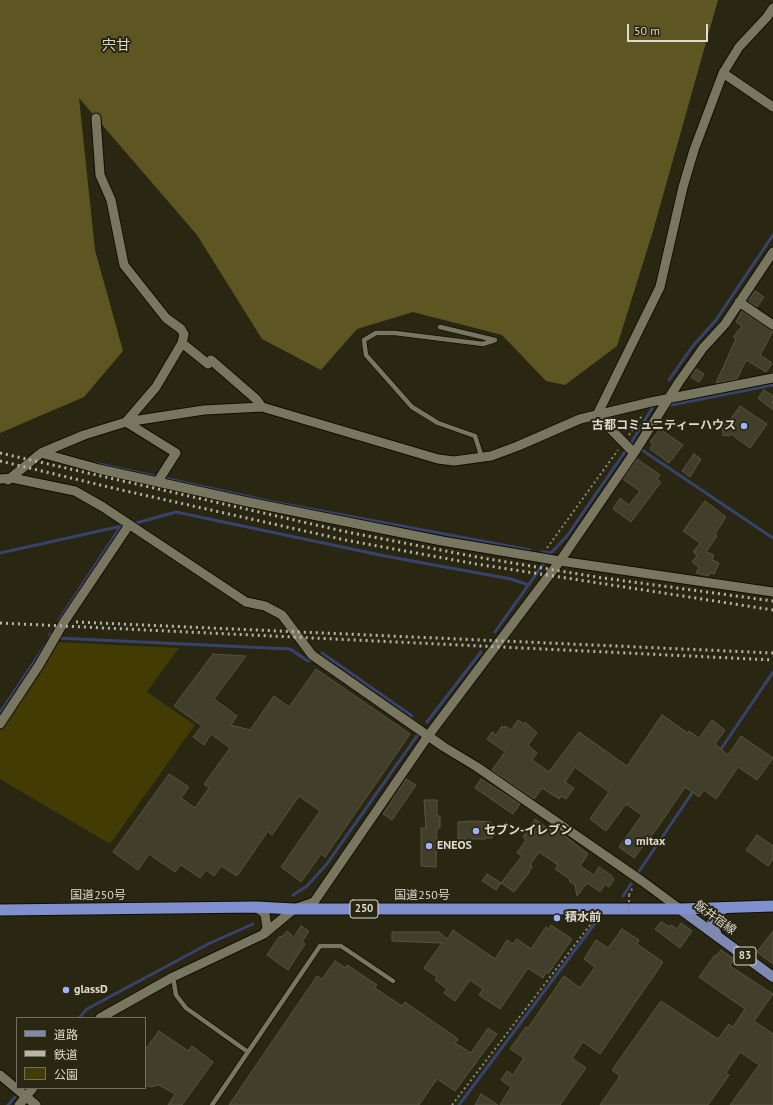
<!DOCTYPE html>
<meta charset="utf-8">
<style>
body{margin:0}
#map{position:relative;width:773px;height:1105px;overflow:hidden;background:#292612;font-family:"PT Sans","Noto Sans JP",sans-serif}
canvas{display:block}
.legend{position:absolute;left:16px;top:1017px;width:130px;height:72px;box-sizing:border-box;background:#292612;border:1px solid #716e5e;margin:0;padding:5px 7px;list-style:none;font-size:12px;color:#dcdbcf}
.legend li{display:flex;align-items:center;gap:8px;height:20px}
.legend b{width:20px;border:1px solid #716e5e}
.scale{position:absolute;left:627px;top:24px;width:81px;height:18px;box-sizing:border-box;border:2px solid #dcdbcf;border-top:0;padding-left:5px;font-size:12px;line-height:14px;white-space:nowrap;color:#dcdbcf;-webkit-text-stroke:3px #292612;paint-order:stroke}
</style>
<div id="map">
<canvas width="773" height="1105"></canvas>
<ul class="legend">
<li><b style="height:5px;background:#7e89b2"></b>道路</li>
<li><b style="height:5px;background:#b6b5a7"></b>鉄道</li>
<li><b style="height:11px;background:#423b04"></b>公園</li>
</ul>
<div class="scale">50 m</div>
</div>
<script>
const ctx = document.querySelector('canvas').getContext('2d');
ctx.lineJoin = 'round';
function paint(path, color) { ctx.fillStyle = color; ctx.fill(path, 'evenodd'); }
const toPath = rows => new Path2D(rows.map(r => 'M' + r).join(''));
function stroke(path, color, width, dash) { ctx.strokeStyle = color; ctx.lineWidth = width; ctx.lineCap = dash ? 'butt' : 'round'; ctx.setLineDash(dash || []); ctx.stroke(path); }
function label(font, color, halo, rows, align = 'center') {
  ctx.font = font + ' "PT Sans","Noto Sans JP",sans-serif'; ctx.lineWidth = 4; ctx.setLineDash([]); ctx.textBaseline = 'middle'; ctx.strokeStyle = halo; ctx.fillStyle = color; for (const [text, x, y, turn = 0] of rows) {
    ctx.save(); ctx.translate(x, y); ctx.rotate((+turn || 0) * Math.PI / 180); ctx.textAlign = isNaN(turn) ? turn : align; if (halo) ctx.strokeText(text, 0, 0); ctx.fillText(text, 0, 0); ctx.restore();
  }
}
paint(toPath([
 [57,642,179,648,147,692,195,725,110,844,0,779,0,727]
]), '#423b04');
paint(toPath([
 [0,0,718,0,653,231,617,346,565,385,546,381,502,335,413,312,357,329,321,370,262,339,197,235,79,98,95,250,123,351,84,397,0,433]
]), '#5d5622');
stroke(toPath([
 [669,380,692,347,716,320,773,235],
 [671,405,773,385],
 [642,450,773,538],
 [95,463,273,502,530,550],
 [136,523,176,512,385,556,511,579,529,585],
 [542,552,551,553],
 [0,553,122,526],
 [59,620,121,526],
 [495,632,551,553,567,536,631,443,654,405],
 [57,638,290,649,308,661,312,660],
 [322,653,412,716],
 [0,713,50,638,50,634],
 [427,722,481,652],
 [719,752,773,672],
 [638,873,694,790],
 [293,895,307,886,326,865,417,736],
 [623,896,631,884],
 [79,1018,87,1009,208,944,253,924],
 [8,1105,15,1097],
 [459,1105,596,922]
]), '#38436c', 3);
const building = toPath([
 [755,291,764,297,757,307,748,301,755,291],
 [742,311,773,331,760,355,772,363,766,372,746,360,737,379,716,383,736,339,733,337,742,326,736,322,742,311],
 [696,369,704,374,699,382,691,377,696,369],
 [764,390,773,396,773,410,758,398,764,390],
 [740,406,767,424,750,448,731,434,729,436,723,435,722,419,728,423,740,406],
 [660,429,683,445,669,463,650,449,653,444,650,442,660,429],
 [694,454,701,459,690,477,682,471,694,454],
 [637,459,660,475,657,479,661,482,631,522,613,509,620,498,629,505,640,491,623,479,637,459],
 [705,501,726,517,715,534,717,536,706,552,714,555,712,560,719,563,714,574,710,573,708,576,696,573,699,567,692,562,697,556,693,552,700,543,683,531,705,501],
 [213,654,246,656,214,699,237,716,231,725,250,730,274,696,289,707,316,669,410,734,325,857,321,854,301,882,281,867,320,811,299,796,272,835,268,831,237,876,221,866,214,876,206,870,200,878,181,865,175,872,149,854,138,870,113,852,169,774,189,787,181,798,195,808,209,788,204,784,230,748,211,734,204,745,193,737,202,726,174,706,213,654],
 [662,715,688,733,689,731,699,738,712,720,725,730,715,744,728,755,741,736,773,758,757,780,738,767,716,799,704,790,699,797,685,787,658,827,634,858,619,847,642,815,626,804,606,831,590,819,609,792,575,767,565,782,574,788,566,799,561,796,559,799,542,788,534,799,492,770,505,752,487,739,492,732,496,735,502,726,504,728,505,726,511,730,518,720,524,724,525,722,537,733,528,745,537,753,532,760,549,772,579,732,627,766,662,715],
 [406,779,416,785,392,820,383,814,406,779],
 [481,779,520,804,513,814,475,788,481,779],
 [424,800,437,800,437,816,440,816,440,828,437,828,436,867,421,866,421,828,426,828,424,800],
 [535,819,556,834,559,831,588,854,580,866,594,875,599,867,611,875,614,879,609,887,605,884,600,892,587,883,577,896,575,885,569,881,571,880,555,869,558,865,539,852,530,865,532,866,528,874,514,892,501,883,522,856,517,853,526,840,523,837,535,819],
 [472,821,491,822,491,826,494,826,494,836,492,836,492,838,485,838,485,839,472,839,472,845,465,845,465,839,458,839,458,822,472,821],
 [757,835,773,846,773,859,768,866,746,850,757,835],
 [487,874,501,883,496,890,482,881,487,874],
 [661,922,670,927,671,925,677,929,681,923,692,931,680,948,655,929,661,922],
 [551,925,572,939,548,974,546,972,543,978,528,968,500,1009,479,995,483,989,470,980,455,1001,444,993,447,989,435,980,437,977,424,968,442,943,392,941,392,932,439,932,447,939,453,930,495,959,507,940,513,944,517,939,531,949,546,927,549,929,551,925],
 [301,926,309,931,302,942,305,944,288,970,267,955,280,936,282,937,287,931,294,937,301,926],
 [622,929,639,940,637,944,663,962,600,1054,583,1042,572,1058,586,1068,560,1105,500,1105,511,1087,501,1080,507,1071,513,1075,524,1058,510,1049,526,1027,528,1028,564,976,580,988,595,967,584,959,596,940,608,948,622,929],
 [773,931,773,964,757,952,773,931],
 [721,950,734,959,730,966,773,994,754,1021,773,1034,773,1105,730,1105,759,1065,740,1052,726,1073,729,1075,708,1105,600,1105,620,1076,612,1070,661,1001,718,1039,729,1024,733,1027,745,1009,699,977,715,955,716,956,721,950],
 [335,961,346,968,347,965,377,985,375,988,402,1006,405,1002,458,1039,455,1043,471,1053,488,1028,497,1034,455,1091,437,1079,419,1105,229,1105,317,976,322,979,335,961],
 [159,1031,188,1051,192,1046,213,1062,182,1105,168,1105,175,1094,159,1085,150,1087,145,1085,145,1050,159,1031],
 [481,1094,498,1105,475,1105,481,1094]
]);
paint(building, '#413e29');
stroke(building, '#57543f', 1);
const service = toPath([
 [440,327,495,340,483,344,395,333,376,333,364,340,366,355,412,407,438,423,475,436,482,458],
 [173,977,176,995,186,1008,248,1052,212,1105],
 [248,1052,320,946,341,946,393,981]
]);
const minor = toPath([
 [723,73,773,107],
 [96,118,100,175,111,200,124,265,166,318,181,329,184,334,182,343,156,387,126,422,176,453,158,481],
 [739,302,773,325],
 [182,343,208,364,211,360,256,399,262,407],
 [41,453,99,469,248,502,442,541,560,561,773,592],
 [634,453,597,415,660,287,683,187,694,150,723,73,739,47,767,17,773,8],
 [0,479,12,478,75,491,103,507,246,602,265,606,282,615,312,655,444,747,477,767,642,881,680,909],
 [8,480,41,453,84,435,126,422,204,410,262,407,438,459,454,461,491,456,518,446,580,419,651,402,773,378],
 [0,724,39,665,64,622,129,525],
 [256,907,265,914,267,928,264,934],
 [100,1018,173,977,264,934,294,909,314,902,428,736,560,561,634,453,679,382,703,348,725,324,773,252],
 [0,1075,36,1105],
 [19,1105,33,1088]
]);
const primary = toPath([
 [680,909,773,977],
 [717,936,712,920,718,912,728,907]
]);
const trunk = toPath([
 [0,910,256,907,294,909,680,909,773,906]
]);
stroke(service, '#110f00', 6);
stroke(minor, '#110f00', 11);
stroke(primary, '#110f00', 12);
stroke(trunk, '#110f00', 13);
stroke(toPath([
 [629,435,643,414],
 [547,548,618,450],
 [629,895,633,887],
 [452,1105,590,925,591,919]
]), '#8a8879', 2, [2, 3]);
stroke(service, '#797660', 4.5);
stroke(minor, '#797660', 9);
stroke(primary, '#7e89b2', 10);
stroke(trunk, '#8090ce', 11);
stroke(toPath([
 [0,453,347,532,477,557,596,577,773,601],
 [0,461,117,489,345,540,476,564,773,610],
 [76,622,773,653],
 [0,623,773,660]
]), '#b6b5a7', 3, [2, 4]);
stroke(toPath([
 [629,895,629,914]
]), '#8a8879', 2, [2, 3]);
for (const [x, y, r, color] of [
 [744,426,4,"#9fb3fd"],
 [476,831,4,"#9fb3fd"],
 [628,842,4,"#9fb3fd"],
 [429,846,4,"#9fb3fd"],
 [557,918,4,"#9fb3fd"],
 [66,990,4,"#9fb3fd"]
]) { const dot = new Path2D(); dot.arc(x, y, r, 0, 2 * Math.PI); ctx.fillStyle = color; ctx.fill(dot); stroke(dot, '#292612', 1.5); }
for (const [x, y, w] of [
 [364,909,28],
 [745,956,22]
]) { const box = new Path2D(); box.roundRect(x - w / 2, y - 9, w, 18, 3); ctx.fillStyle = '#292612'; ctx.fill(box); stroke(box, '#dcdbcf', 1); }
label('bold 11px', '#dcdbcf', null, [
 ["250",364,909],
 ["83",745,956]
]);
label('bold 12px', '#dcdbcf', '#292612', [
 ["古都コミュニティーハウス",736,426,"right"],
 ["セブン-イレブン",484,831],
 ["mitax",636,842],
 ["ENEOS",437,846],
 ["積水前",565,918],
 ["glassD",74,990]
], 'left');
label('12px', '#dcdbcf', '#292612', [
 ["国道250号",98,896],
 ["国道250号",422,896],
 ["飯井宿線",715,918,36]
]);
label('14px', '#dcdbcf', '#292612', [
 ["宍甘",116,46]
]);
</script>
